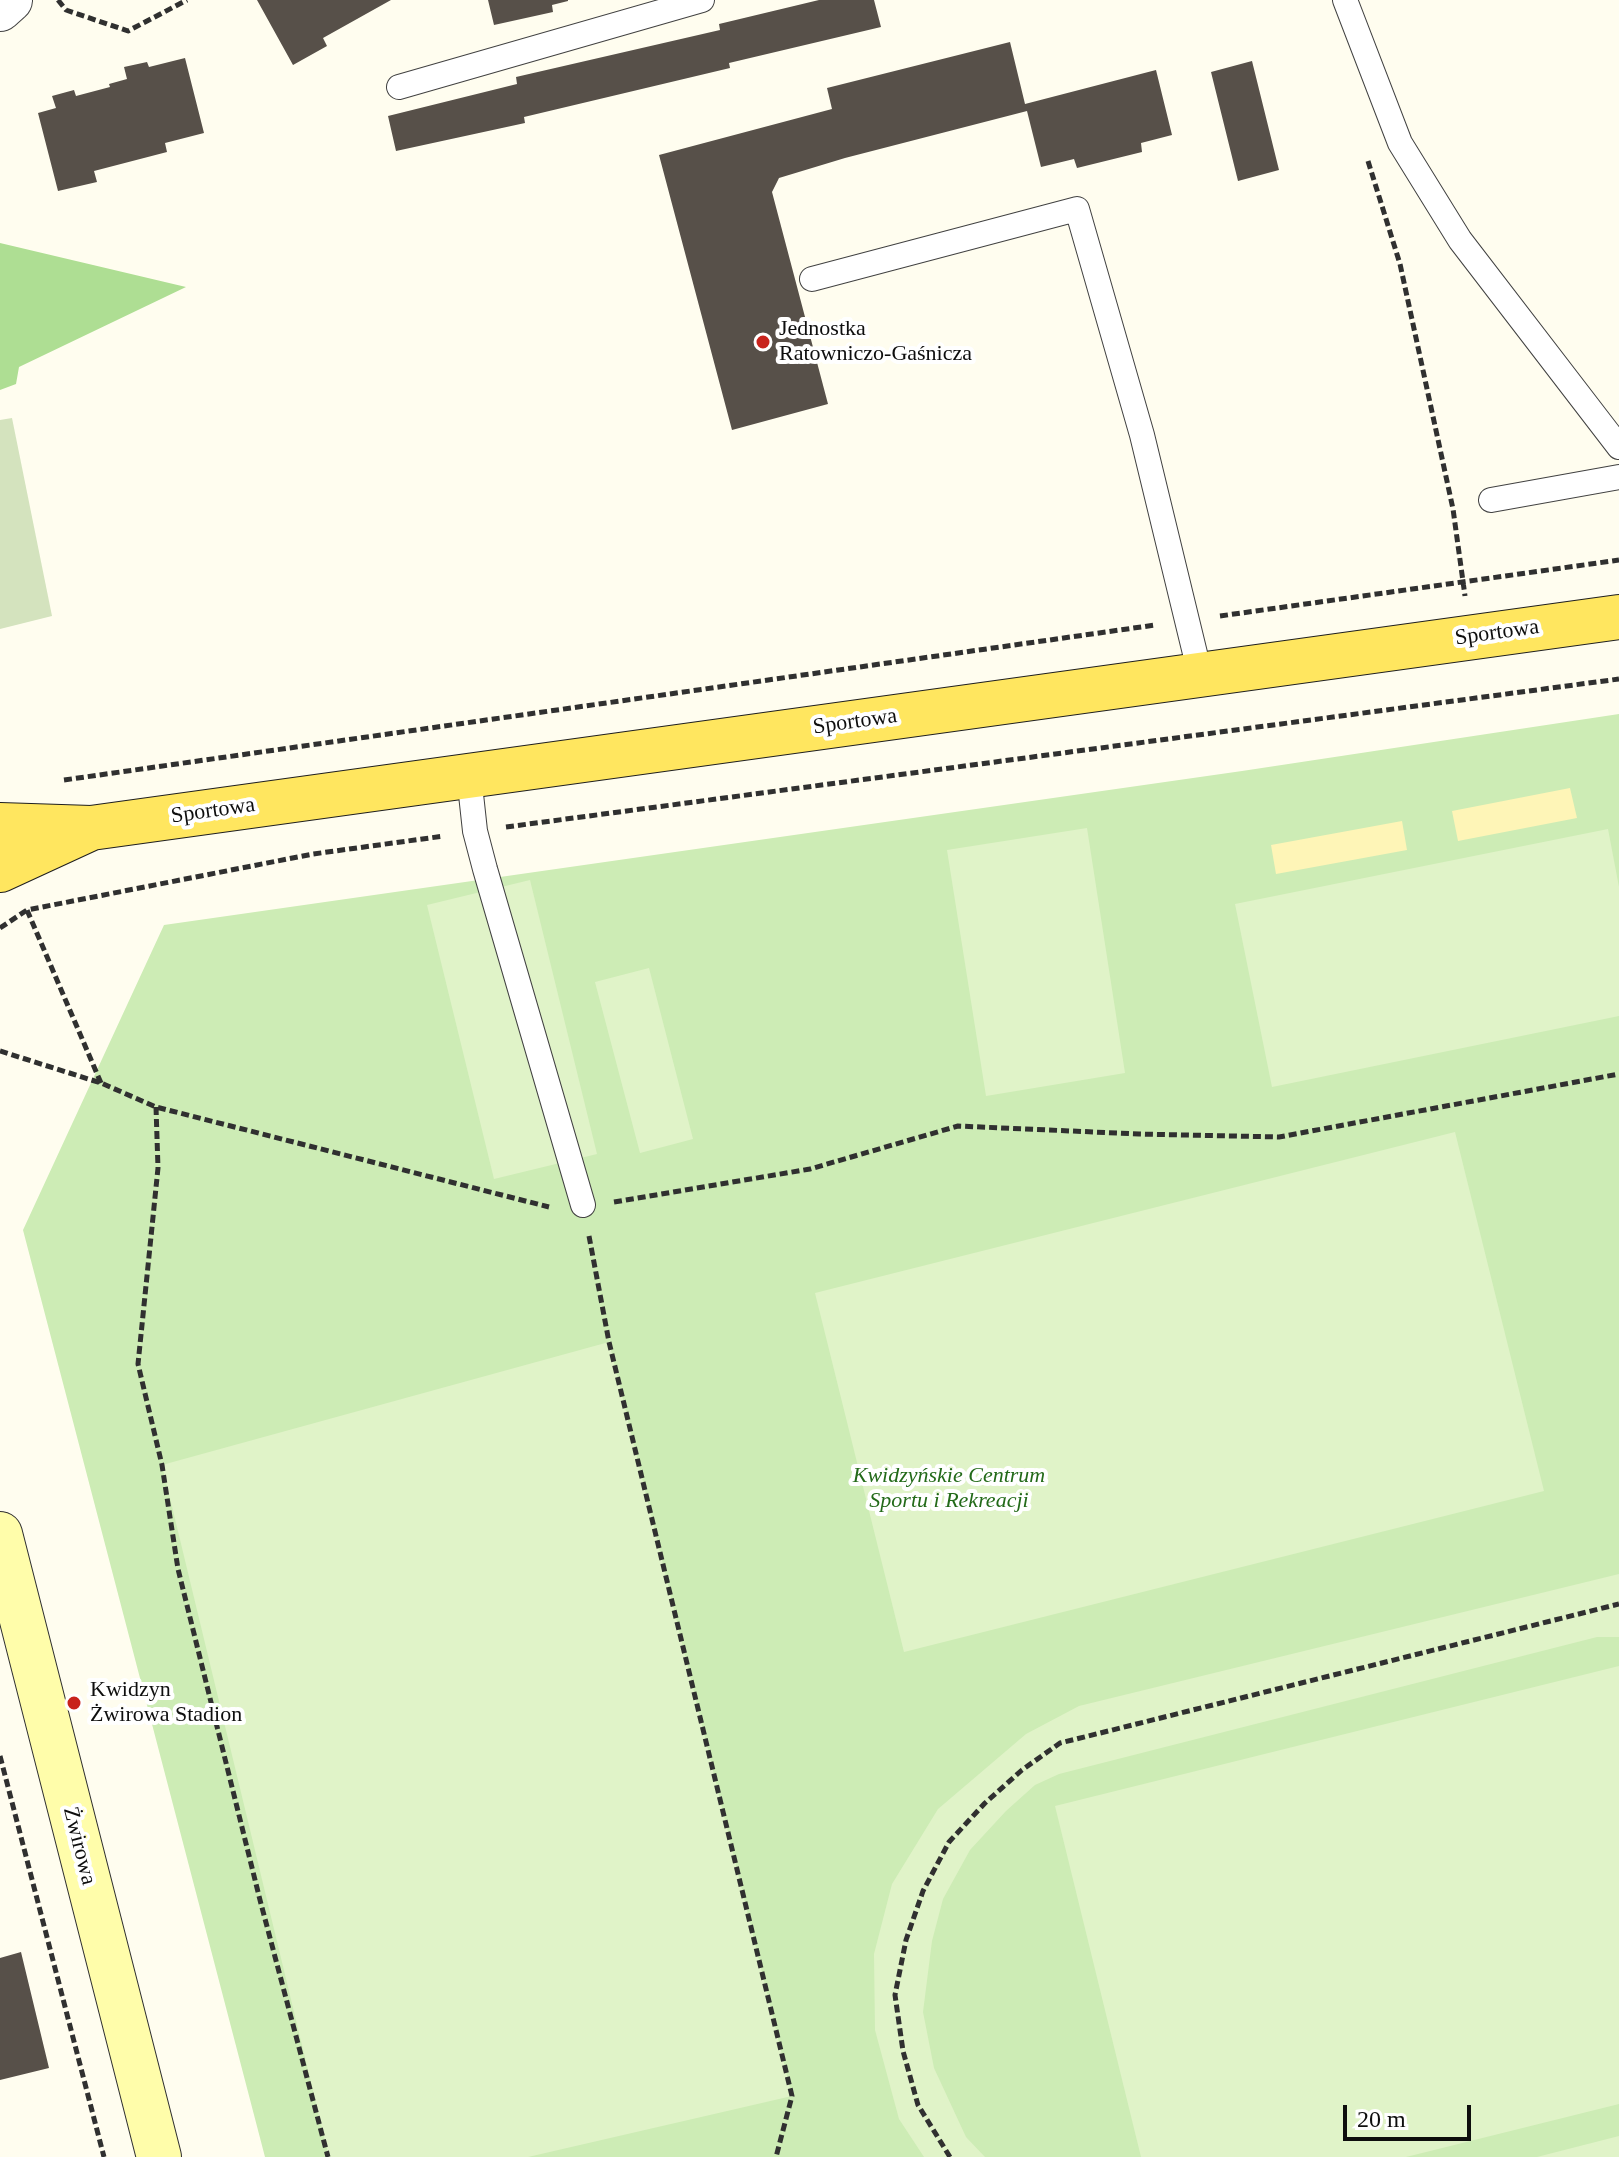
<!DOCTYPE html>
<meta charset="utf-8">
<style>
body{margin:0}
#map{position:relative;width:1619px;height:2157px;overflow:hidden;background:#fffdef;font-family:"Times New Roman",serif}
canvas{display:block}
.scale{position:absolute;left:1343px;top:2105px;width:128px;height:36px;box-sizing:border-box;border:4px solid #0e0e0e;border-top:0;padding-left:10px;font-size:24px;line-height:28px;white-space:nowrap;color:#0e0e0e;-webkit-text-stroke:6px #fff;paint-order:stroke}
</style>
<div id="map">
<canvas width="1619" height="2157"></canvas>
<div class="scale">20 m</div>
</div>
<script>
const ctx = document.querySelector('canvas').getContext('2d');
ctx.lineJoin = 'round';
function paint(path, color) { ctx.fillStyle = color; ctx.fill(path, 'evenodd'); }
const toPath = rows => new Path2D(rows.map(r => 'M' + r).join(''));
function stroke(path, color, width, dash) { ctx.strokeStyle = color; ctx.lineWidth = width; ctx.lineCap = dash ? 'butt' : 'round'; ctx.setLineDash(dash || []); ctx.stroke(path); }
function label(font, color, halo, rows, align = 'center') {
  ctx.font = font + ' "Times New Roman",serif'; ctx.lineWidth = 8; ctx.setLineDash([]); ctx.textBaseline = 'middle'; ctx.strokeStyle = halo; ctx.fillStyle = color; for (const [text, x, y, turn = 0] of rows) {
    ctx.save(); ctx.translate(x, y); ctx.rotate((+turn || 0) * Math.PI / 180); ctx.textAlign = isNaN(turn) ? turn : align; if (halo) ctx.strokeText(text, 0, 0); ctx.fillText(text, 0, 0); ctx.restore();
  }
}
paint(toPath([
 [1619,714,1619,2157,265,2157,23,1230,164,925,1242,771]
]), '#cdecb5');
paint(toPath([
 [0,243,186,287,19,367,16,384,0,390]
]), '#aede93');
paint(toPath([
 [1570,788,1577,818,1458,841,1452,811],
 [1402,821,1407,850,1276,874,1271,845]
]), '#fef5b7');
paint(toPath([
 [12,418,52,616,0,629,0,420]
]), '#d4e3be');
paint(toPath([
 [1087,828,1125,1073,986,1096,947,850],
 [1608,829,1619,887,1619,1016,1272,1087,1235,904],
 [530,880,597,1154,494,1179,427,905],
 [649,968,693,1139,640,1153,595,982],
 [1455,1132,1544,1491,904,1652,815,1293],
 [609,1342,792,2096,528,2157,329,2157,162,1465],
 [1619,1574,1619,1637,1597,1637,1059,1774,1035,1785,1006,1811,970,1850,943,1899,932,1941,923,2012,934,2068,966,2137,985,2157,924,2157,899,2119,875,2030,874,1954,892,1884,938,1809,1026,1734,1079,1706],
 [1619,1666,1619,2104,1406,2157,1141,2157,1055,1806],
 [1619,2136,1619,2157,1537,2157]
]), '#e0f3c8');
paint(toPath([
 [257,0,391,0,323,38,327,46,293,65],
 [488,0,568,0,568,1,552,5,553,12,494,25],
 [819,0,874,0,881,27,729,63,730,68,524,117,525,123,396,151,388,116,517,84,516,77,720,30,719,24],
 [1010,42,1025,104,1156,70,1172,135,1141,143,1142,152,1077,168,1074,159,1041,167,1027,111,845,158,779,178,772,192,828,404,732,430,659,155,832,109,827,88],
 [185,58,204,133,165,143,167,152,94,171,97,182,58,191,38,113,56,108,52,96,74,90,76,96,110,87,109,84,127,79,124,67,147,62,149,67],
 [1252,61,1279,170,1238,181,1211,72],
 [21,1952,49,2068,0,2080,0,1958]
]), '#575049');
const lane = toPath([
 [1345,0,1400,143,1460,240,1619,447],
 [399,87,702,0],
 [812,279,1077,209,1142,435,1200,674],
 [1491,500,1619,477],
 [469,776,475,831,485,869,583,1205]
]);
const street = toPath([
 [0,9,10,0]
]);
const secondary = toPath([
 [0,1534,159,2157]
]);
const primary = toPath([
 [0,825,91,828,1619,617],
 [0,870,89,829]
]);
stroke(lane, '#414141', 26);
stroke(street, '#414141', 46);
stroke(secondary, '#303030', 46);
stroke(primary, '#1f1f1f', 46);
stroke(toPath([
 [58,0,66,10,128,31,187,0],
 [1368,161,1400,264,1453,509,1465,596],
 [1220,616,1619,560],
 [64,780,1155,625],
 [506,827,1619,679],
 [0,928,27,910],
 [0,1051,101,1083,156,1107,549,1207],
 [101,1083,27,910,313,854,444,836],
 [156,1107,158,1168,138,1364,162,1465,178,1569,260,1900,328,2157],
 [614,1202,810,1169,958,1126,1139,1134,1279,1137,1619,1074],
 [589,1236,609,1342,792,2096,776,2157],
 [0,1756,104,2157],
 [950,2157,918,2105,903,2051,895,1995,906,1940,923,1891,949,1842,985,1803,1022,1770,1060,1743,1619,1604]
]), '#303030', 5, [8, 4]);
stroke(lane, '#fff', 24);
stroke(street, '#fff', 44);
stroke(secondary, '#fffdaa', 44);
stroke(primary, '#ffe65f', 44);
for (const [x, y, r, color] of [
 [763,342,8,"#c8231c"],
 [74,1703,8,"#c8231c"]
]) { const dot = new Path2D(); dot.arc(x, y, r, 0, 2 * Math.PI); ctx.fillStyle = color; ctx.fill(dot); stroke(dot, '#fff', 3); }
label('22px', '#0e0e0e', '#fff', [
 ["Jednostka",779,329],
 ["Ratowniczo-Gaśnicza",779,354],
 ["Kwidzyn",90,1690],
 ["Żwirowa Stadion",90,1715]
], 'left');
label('22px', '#0e0e0e', '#fff', [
 ["Sportowa",1497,633,-8],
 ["Sportowa",855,722,-8],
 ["Sportowa",213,811,-8],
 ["Żwirowa",79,1846,76]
]);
label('italic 22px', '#236a19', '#fff', [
 ["Kwidzyńskie Centrum",949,1476],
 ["Sportu i Rekreacji",949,1501]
]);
</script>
